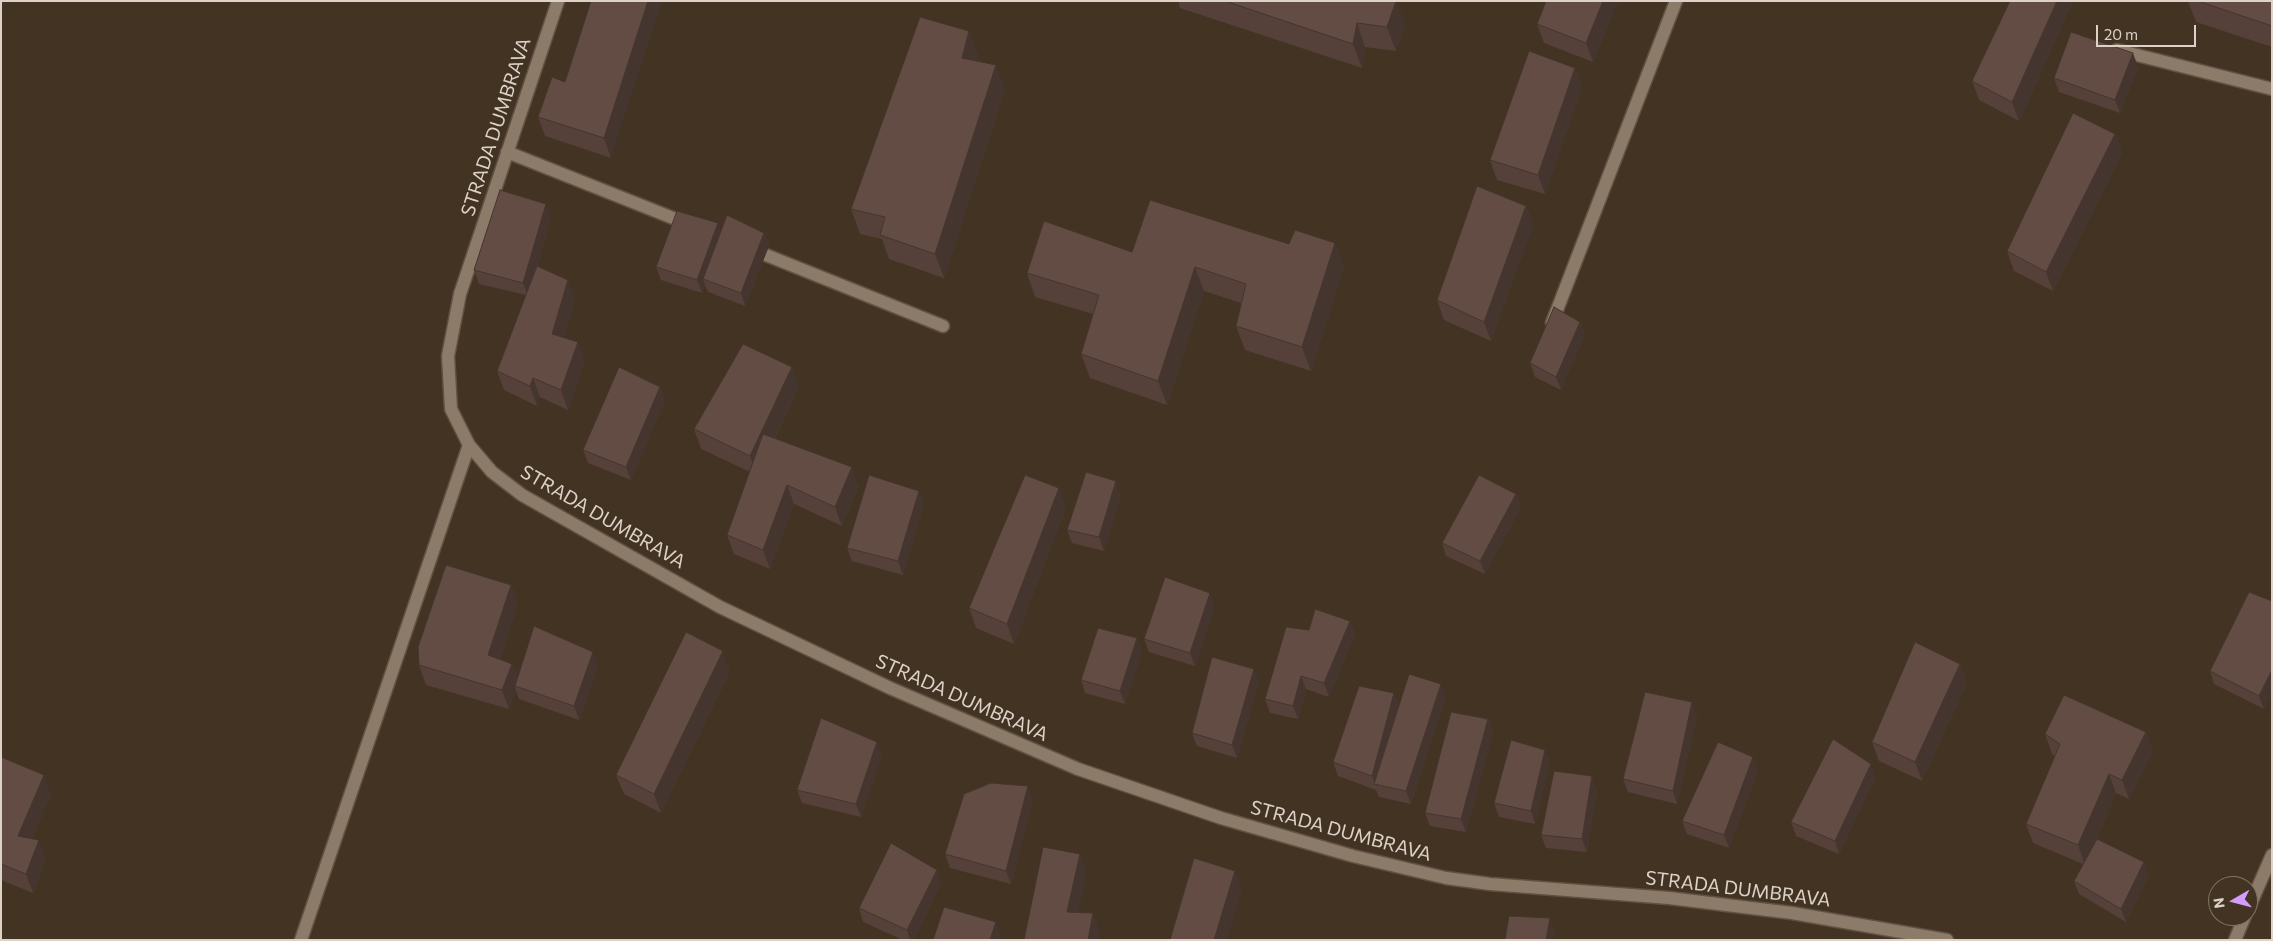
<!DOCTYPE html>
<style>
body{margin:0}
#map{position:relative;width:2273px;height:941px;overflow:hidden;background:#433323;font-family:Commissioner,sans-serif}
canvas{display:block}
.frame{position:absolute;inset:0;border:2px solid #dcd2c8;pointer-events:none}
.north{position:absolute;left:2208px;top:876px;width:50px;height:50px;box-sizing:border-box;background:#433323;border:1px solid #807365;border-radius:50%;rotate:262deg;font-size:14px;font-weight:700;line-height:20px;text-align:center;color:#dcd2c8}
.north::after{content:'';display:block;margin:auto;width:18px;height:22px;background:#d49cfb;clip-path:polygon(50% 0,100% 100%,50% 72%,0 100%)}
.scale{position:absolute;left:2096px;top:25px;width:100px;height:22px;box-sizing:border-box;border:2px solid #dcd2c8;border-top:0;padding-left:6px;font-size:15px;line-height:18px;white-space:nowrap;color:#dcd2c8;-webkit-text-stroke:4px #433323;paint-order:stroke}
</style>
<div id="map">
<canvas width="2273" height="941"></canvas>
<div class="frame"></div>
<div class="north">N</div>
<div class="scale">20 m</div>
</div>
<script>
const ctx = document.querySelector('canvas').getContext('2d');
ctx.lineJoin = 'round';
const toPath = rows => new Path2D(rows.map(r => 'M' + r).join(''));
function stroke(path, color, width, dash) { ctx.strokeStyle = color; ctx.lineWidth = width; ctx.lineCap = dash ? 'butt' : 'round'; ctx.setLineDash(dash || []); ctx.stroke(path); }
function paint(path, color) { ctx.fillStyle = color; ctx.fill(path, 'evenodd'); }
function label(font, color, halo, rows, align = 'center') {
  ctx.font = font + ' Commissioner,sans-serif'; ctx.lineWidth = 4; ctx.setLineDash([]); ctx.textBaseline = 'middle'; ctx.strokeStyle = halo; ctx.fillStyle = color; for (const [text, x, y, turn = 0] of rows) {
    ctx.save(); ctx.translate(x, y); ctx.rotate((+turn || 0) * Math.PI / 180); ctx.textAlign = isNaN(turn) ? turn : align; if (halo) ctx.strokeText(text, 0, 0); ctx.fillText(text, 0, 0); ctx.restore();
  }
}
const minor = toPath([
 [558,1,460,294,448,356,451,409,469,445,492,472,522,495,720,607,890,688,1078,769,1221,818,1353,856,1446,878,1490,884,1669,898,1792,913,1947,940],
 [2117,50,2272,89],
 [507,152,688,224],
 [751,249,943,326],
 [1552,323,1676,1],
 [2248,910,2272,855],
 [301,940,469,445],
 [2235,940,2245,916]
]);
stroke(minor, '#5f5244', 15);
stroke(minor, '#8d7b69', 12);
paint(toPath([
 [591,1,611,158,545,136,538,117,565,82],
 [1178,1,1396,1,1405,25,1396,51,1365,47,1362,68,1180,8],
 [1546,1,1618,1,1593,62,1544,43,1537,24],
 [2010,1,2073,1,2019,121,1979,100,1972,81],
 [2188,1,2272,1,2272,47,2196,22],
 [969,31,978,55,976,61,1005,89,944,278,889,259,882,239,860,234,851,209],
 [2138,67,2120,113,2059,92,2054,78],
 [1575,68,1582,87,1545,194,1497,180,1490,160],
 [2115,134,2122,153,2053,291,2014,271,2007,251],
 [1526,206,1533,225,1491,341,1444,320,1437,300],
 [551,217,537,266,575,299,564,337,585,361,568,410,540,397,537,406,504,390,497,371,526,295,479,284,474,270],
 [718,223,721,232,764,233,769,246,745,306,708,292,705,285,702,293,661,280,656,267],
 [1132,252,1344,267,1311,371,1245,350,1236,326,1241,303,1204,291,1167,405,1090,378,1081,354,1093,314,1035,297,1027,273],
 [1580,322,1585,335,1561,390,1535,377,1530,363],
 [799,386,775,438,859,486,842,526,794,504,770,569,734,554,727,535,750,472,701,449,694,429],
 [660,387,665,400,631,480,588,463,583,450],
 [1516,494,1521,507,1485,574,1446,556,1442,543],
 [1121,495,1104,551,1072,543,1067,530],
 [924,504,903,575,852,561,847,548],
 [1066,508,1014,644,976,628,969,608],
 [511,585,518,604,500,659,512,664,517,677,598,666,579,720,519,699,516,691,509,709,426,685,419,665],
 [2272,601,2272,694,2264,709,2214,684,2210,671],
 [1215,607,1195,666,1149,652,1144,639],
 [1350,621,1355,634,1329,697,1306,689,1298,719,1270,713,1265,699,1309,630],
 [1137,638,1142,652,1125,704,1085,693,1081,680],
 [1960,664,1967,683,1922,781,1879,761,1872,742],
 [730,671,661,813,624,794,616,775],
 [1259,682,1237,758,1197,746,1192,733],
 [1394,693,1399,706,1446,697,1411,804,1379,797,1376,790,1338,776,1333,762],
 [1697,716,1677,804,1628,792,1623,779],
 [1488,719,1493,733,1466,832,1430,826,1425,813],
 [2146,732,2153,751,2129,799,2116,793,2094,845,2149,875,2126,922,2079,894,2074,881,2083,864,2033,843,2026,824,2055,756,2052,754,2045,734],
 [1545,750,1550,763,1535,824,1499,817,1494,803],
 [882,755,861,817,802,803,797,790],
 [1,757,51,794,32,839,46,859,33,893,1,880],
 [1758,770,1729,848,1687,834,1682,821],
 [1875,778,1839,854,1796,836,1791,822],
 [1597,790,1587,852,1546,848,1541,835],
 [1033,799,1011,884,950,868,945,854],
 [937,870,941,883,914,940,903,940,863,922,859,908]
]), '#55413a');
paint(toPath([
 [648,1,662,1,611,158,604,138],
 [1396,1,1405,25,1396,51,1387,27],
 [1603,1,1618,1,1593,62,1586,43],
 [2057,1,2073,1,2019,121,2012,102],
 [1357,23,1365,47,1362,68,1353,44],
 [969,31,978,55,971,82,962,58],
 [2133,53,2138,67,2120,113,2115,100],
 [996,65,1005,89,944,278,935,254],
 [1575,68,1582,87,1545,194,1538,175],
 [2115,134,2122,153,2053,291,2046,272],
 [546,204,551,217,528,296,523,283],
 [1526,206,1533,225,1491,341,1484,322],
 [718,223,723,237,703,279,705,285,702,293,697,280],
 [764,233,769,246,745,306,741,293],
 [1335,243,1344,267,1311,371,1302,347],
 [1195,267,1204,291,1167,405,1158,381],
 [568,280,575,299,559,353,552,334],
 [1580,322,1585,335,1561,390,1556,377],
 [578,342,585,361,568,410,561,390],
 [792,367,799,386,757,475,750,456],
 [533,378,540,397,537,406,530,386],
 [660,387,665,400,631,480,626,467],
 [852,467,859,486,842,526,835,507],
 [1116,481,1121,495,1104,551,1099,537],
 [787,485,794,504,770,569,763,550],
 [1059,488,1066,508,1014,644,1007,624],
 [919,491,924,504,903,575,898,561],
 [1516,494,1521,507,1485,574,1480,561],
 [511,585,518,604,495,674,488,655],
 [1210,593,1215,607,1195,666,1190,653],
 [1350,621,1355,634,1329,697,1324,683],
 [1137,638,1142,652,1125,704,1120,691],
 [723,651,730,671,661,813,654,794],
 [593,652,598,666,579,720,574,706],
 [512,664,519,683,515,686,516,691,509,709,502,690],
 [1960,664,1967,683,1922,781,1915,762],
 [1254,669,1259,682,1237,758,1232,745],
 [2272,670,2272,694,2264,709,2259,696],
 [1301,676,1306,689,1298,719,1293,706],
 [1441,684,1446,697,1411,804,1406,791],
 [1394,693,1399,706,1375,784,1372,776],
 [1692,702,1697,716,1677,804,1673,791],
 [1488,719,1493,733,1466,832,1461,819],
 [2146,732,2153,751,2129,799,2122,780],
 [877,742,882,755,861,817,856,804],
 [1545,750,1550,763,1535,824,1531,811],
 [1753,757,1758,770,1729,848,1724,835],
 [1871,764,1875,778,1839,854,1835,841],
 [2109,774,2116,793,2085,865,2078,845],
 [44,775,51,794,25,856,18,836],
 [1592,776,1597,790,1587,852,1582,839],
 [1028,786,1033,799,1011,884,1006,871],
 [39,840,46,859,33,893,26,874],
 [1080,854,1087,873,1074,931,1067,912],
 [2144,862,2149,875,2126,922,2121,909],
 [937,870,941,883,914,940,910,940,907,930],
 [1235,871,1242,890,1227,940,1214,940],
 [1093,913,1100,932,1099,940,1088,940],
 [1550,918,1555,932,1553,940,1546,940],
 [996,922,1001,936,1000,940,990,940]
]), '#45352f');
const building = toPath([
 [591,1,648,1,604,138,538,117,552,77,565,82,591,1],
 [1225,1,1396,1,1387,27,1357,23,1353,44,1225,1],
 [1546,1,1603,1,1586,43,1537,24,1546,1],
 [2010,1,2057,1,2012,102,1972,81,2010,1],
 [2198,1,2272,1,2272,26,2198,1],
 [920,17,969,31,962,58,996,65,935,254,880,235,885,217,851,209,920,17],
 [2071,32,2133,53,2115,100,2054,78,2071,32],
 [1529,51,1575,68,1538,175,1490,160,1529,51],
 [2073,113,2115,134,2046,272,2007,251,2073,113],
 [1477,186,1526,206,1484,322,1437,300,1477,186],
 [500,190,546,204,523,283,474,270,500,190],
 [1150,200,1289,244,1295,230,1335,243,1302,347,1236,326,1246,284,1195,267,1158,381,1081,354,1099,295,1027,273,1044,221,1132,252,1150,200],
 [677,211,718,223,697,280,656,267,677,211],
 [727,215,764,233,741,293,703,279,727,215],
 [537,266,568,280,552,334,578,342,561,390,533,378,530,386,497,371,537,266],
 [1554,307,1580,322,1556,377,1530,363,1554,307],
 [743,344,792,367,750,456,694,429,743,344],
 [619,367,660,387,626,467,583,450,619,367],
 [763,434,852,467,835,507,787,485,763,550,727,535,763,434],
 [1086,472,1116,481,1099,537,1067,530,1086,472],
 [869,475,919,491,898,561,847,548,869,475],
 [1025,475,1059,488,1007,624,969,608,1025,475],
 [1479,475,1516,494,1480,561,1442,543,1479,475],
 [446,565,511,585,488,655,512,664,502,690,419,665,418,647,446,565],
 [1165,577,1210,593,1190,653,1144,639,1165,577],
 [2249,592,2272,601,2272,670,2259,696,2210,671,2249,592],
 [1315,609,1350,621,1324,683,1301,676,1293,706,1265,699,1286,627,1309,630,1315,609],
 [534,626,593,652,574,706,515,686,534,626],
 [1098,628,1137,638,1120,691,1081,680,1098,628],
 [686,632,723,651,654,794,616,775,686,632],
 [1915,642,1960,664,1915,762,1872,742,1915,642],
 [1212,657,1254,669,1232,745,1192,733,1212,657],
 [1409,674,1441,684,1406,791,1374,784,1409,674],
 [1359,686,1394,693,1372,776,1333,762,1359,686],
 [1645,692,1692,702,1673,791,1623,779,1645,692],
 [2064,695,2146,732,2122,780,2109,774,2078,845,2026,824,2060,744,2045,734,2064,695],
 [1451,712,1488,719,1461,819,1425,813,1451,712],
 [821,718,877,742,856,804,797,790,821,718],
 [1833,739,1871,764,1835,841,1791,822,1833,739],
 [1511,740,1545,750,1531,811,1494,803,1511,740],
 [1718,742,1753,757,1724,835,1682,821,1718,742],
 [1,757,44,775,18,836,39,840,26,874,1,864,1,757],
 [1554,771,1592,776,1582,839,1541,835,1554,771],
 [991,783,1028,786,1006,871,945,854,964,794,991,783],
 [2097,839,2144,862,2121,909,2074,881,2097,839],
 [891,843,937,870,907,930,859,908,891,843],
 [1043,847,1080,854,1067,912,1093,913,1088,940,1024,940,1043,847],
 [1194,858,1235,871,1214,940,1170,940,1194,858],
 [944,907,996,922,990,940,933,940,944,907],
 [1509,916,1550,918,1546,940,1505,940,1509,916]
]);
paint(building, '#634c43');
stroke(building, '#45352f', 1);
label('19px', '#dcd2c8', '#433323', [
 ["STRADA DUMBRAVA",496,127,-72],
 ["STRADA DUMBRAVA",603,517,30],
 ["STRADA DUMBRAVA",962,698,24],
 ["STRADA DUMBRAVA",1341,831,15],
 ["STRADA DUMBRAVA",1738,889,7]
]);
</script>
